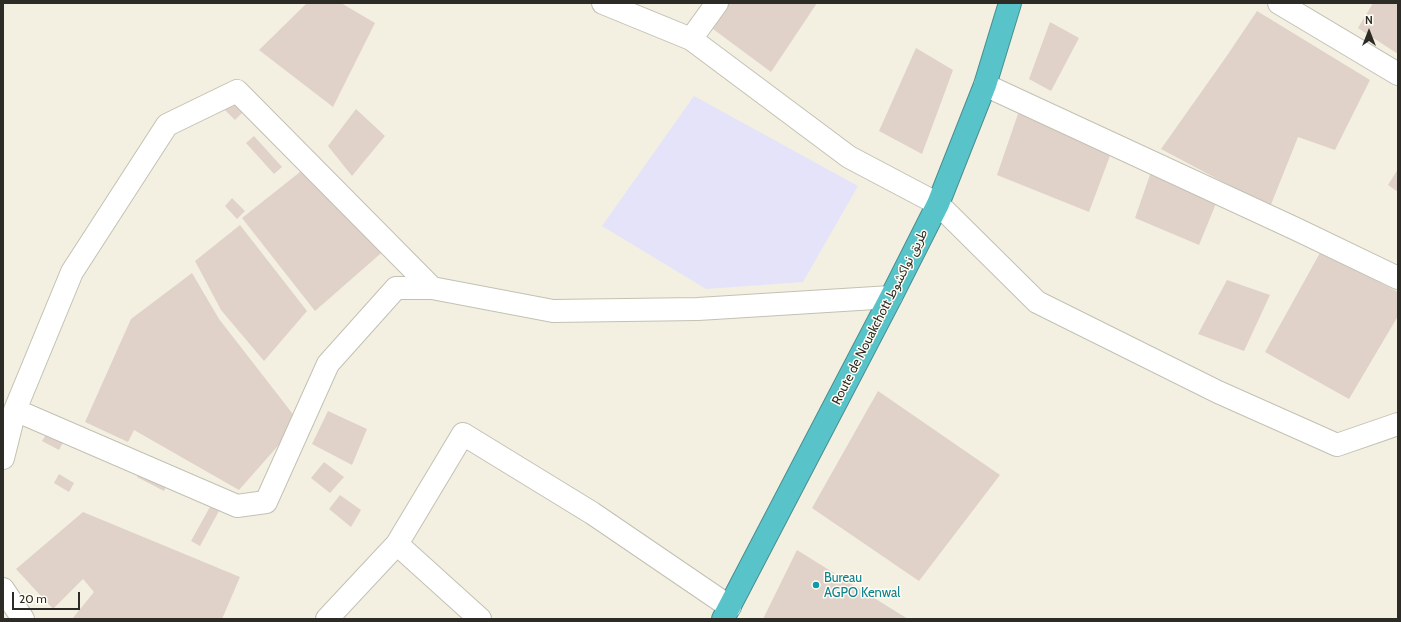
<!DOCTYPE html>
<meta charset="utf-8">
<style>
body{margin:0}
#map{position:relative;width:1401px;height:622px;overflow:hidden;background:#f3f0e1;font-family:Cabin,sans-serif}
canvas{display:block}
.frame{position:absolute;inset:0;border:4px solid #2c2b25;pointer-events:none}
.north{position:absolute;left:1349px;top:12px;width:40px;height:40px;-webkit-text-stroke:3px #fffdf4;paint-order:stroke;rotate:0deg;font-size:11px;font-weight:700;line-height:16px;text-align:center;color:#2c2b25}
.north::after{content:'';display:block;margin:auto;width:14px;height:18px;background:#2c2b25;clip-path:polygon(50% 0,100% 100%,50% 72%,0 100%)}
.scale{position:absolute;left:12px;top:592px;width:68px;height:18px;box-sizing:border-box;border:2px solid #2c2b25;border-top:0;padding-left:5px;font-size:12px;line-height:14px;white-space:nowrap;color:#2c2b25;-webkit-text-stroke:3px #fffdf4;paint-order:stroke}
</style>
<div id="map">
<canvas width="1401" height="622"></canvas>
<div class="frame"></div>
<div class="north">N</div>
<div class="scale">20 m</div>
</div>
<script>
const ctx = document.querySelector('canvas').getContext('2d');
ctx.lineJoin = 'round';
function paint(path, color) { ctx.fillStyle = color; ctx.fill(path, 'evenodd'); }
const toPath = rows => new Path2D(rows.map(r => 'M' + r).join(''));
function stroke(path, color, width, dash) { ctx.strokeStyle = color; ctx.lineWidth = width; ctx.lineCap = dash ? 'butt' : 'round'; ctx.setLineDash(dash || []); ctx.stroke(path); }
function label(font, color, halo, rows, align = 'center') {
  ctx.font = font + ' Cabin,"Noto Sans Arabic",sans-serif'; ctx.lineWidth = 3; ctx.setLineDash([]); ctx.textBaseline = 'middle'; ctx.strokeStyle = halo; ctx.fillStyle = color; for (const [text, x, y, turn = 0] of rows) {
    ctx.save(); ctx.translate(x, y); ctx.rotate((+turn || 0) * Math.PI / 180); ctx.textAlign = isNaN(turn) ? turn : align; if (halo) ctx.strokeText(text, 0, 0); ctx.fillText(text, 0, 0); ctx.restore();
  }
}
paint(toPath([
 [694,96,858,186,803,282,706,289,602,226]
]), '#e5e3f9');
paint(toPath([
 [307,3,341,3,375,23,333,107,259,50],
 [726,3,817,3,771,72,709,26],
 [1373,3,1398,3,1398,54,1358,28],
 [1257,11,1370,80,1335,150,1298,137,1270,207,1161,149,1226,57],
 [1050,22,1079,38,1051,91,1029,79],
 [916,48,953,70,922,154,879,131],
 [230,99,243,112,235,120,222,107],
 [1020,108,1114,145,1089,212,997,175],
 [356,109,385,136,352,176,328,146],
 [254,136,282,167,274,174,246,143],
 [305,168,387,248,315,311,242,218],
 [1152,169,1217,201,1199,245,1135,218],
 [1398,169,1398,192,1388,185],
 [232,198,245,211,237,219,225,206],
 [240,225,307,311,264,361,221,310,195,261],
 [1321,251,1398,292,1398,316,1349,399,1265,352],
 [192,273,219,319,299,422,239,490,134,430,128,442,85,422,131,319],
 [1227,280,1270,295,1244,351,1198,334],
 [878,391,1000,475,919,581,812,508],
 [328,411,367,429,352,465,312,444],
 [49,430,65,439,59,450,42,441],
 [324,462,344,477,330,493,311,478],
 [142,468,169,481,164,491,137,477],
 [59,474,74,483,69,492,54,483],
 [340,495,361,510,351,527,329,509],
 [211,505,220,509,200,546,191,541],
 [83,512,240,577,222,619,72,619,94,592,83,579,53,609,16,569],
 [797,550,908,619,763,619]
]), '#e0d2c9');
const street = toPath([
 [603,3,691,39,849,157,938,204,1037,302,1218,392,1337,445,1398,424],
 [1279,3,1398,74],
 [691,39,717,3],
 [985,85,1296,229,1398,278],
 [15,410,72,272,167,125,237,91,432,288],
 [3,458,15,410,237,506,266,502,328,364,396,288,432,288,553,311,698,309,891,297],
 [397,544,463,434,592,513,730,607],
 [3,589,23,619],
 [327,619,397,544,480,619]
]);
const highway = toPath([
 [723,619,891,297,938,204,985,85,1010,3]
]);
stroke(street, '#c3c1b3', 24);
stroke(highway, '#498e90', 24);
stroke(street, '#fff', 22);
stroke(highway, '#58c4c9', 22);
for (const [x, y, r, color] of [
 [816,585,4,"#0f9aa8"]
]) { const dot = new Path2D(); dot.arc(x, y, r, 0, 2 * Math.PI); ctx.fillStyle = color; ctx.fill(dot); stroke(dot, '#fffdf4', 1.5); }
label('13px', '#2c2b25', '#fffdf4', [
 ["Route de Nouakchott طريق نواكشوط",880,317,-63]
]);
label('13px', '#0d838f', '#fffdf4', [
 ["Bureau",824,578],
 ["AGPO Kenwal",824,593]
], 'left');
</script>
